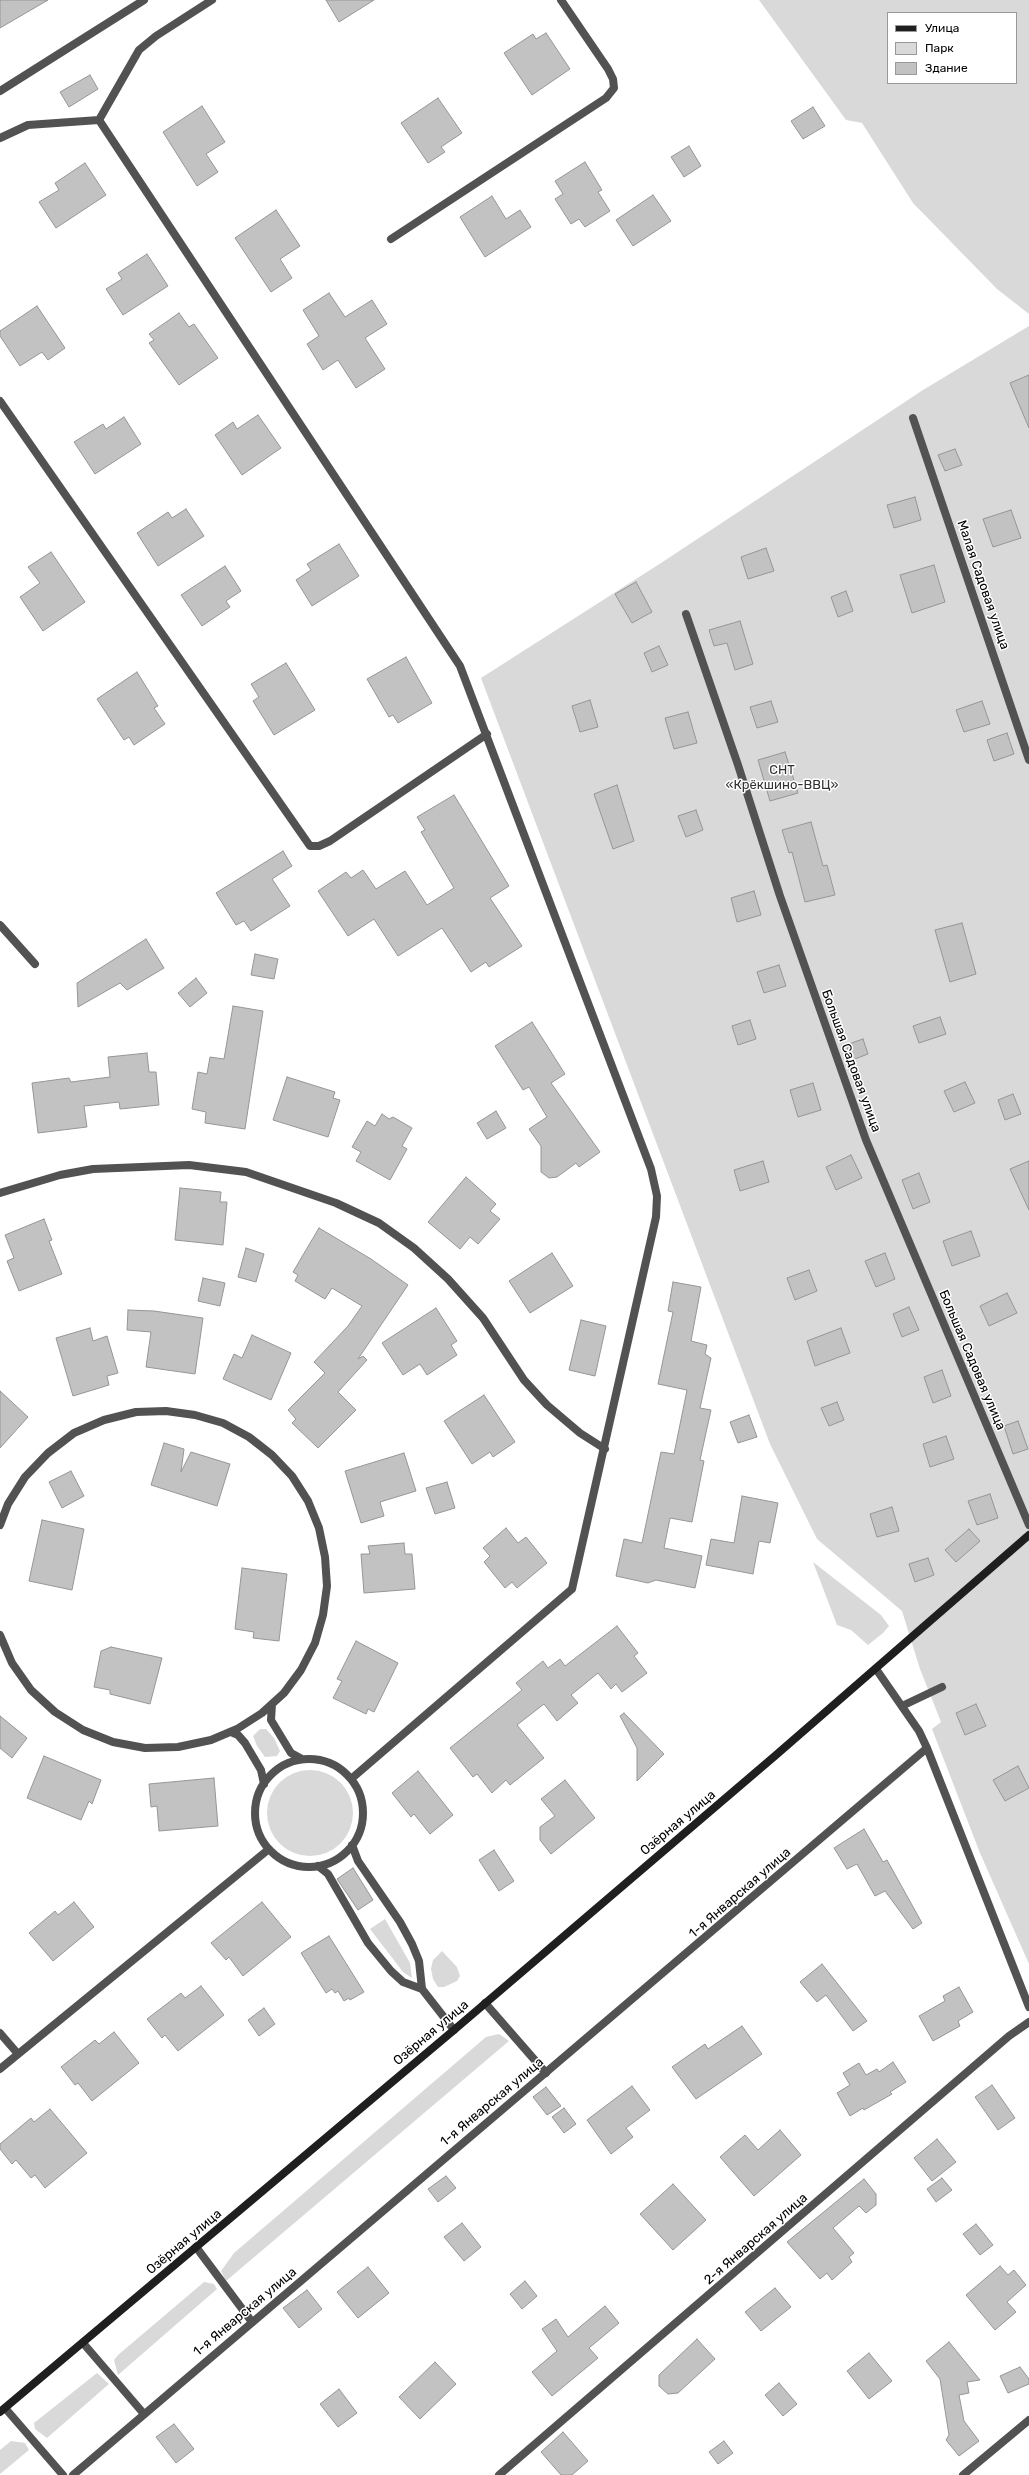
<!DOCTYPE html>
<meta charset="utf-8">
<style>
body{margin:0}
#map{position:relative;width:1029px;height:2475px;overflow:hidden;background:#fff;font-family:Rubik,sans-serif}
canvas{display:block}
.legend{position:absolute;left:887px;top:12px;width:130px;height:72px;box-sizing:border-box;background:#fff;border:1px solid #999;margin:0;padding:5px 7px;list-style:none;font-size:12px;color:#000}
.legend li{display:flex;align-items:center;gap:8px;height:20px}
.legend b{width:20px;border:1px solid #999}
</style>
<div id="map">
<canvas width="1029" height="2475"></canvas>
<ul class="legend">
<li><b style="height:5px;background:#1f1f1f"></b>Улица</li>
<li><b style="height:11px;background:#d9d9d9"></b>Парк</li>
<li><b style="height:11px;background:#c2c2c2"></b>Здание</li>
</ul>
</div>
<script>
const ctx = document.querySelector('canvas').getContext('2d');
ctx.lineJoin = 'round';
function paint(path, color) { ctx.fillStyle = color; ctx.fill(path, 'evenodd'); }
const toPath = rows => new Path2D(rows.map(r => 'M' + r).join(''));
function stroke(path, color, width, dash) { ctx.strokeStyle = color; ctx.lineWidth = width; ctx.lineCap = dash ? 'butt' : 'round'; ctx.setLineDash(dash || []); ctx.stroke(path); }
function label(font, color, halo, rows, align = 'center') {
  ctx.font = font + ' Rubik,sans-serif'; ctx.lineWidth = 3; ctx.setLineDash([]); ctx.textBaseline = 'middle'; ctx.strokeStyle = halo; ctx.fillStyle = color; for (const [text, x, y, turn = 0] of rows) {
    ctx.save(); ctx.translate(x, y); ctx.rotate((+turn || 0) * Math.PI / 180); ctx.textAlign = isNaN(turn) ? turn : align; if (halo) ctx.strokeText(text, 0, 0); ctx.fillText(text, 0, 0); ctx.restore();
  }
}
paint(toPath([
 [759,0,1029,0,1029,314,997,289,913,203,862,123,846,120],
 [888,13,1016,13,1016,83,888,83],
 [1029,326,1029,1964,980,1853,932,1729,941,1722,920,1669,902,1611,817,1539,770,1444,481,678,661,563,923,390],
 [813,1562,881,1615,889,1626,883,1633,868,1645,851,1630,837,1625],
 [260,1729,266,1729,274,1738,280,1751,277,1756,265,1757,257,1746,253,1736],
 '267 1813a43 43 0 1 1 86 0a43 43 0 1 1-86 0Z',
 [385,1919,410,1963,412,1978,403,1972,370,1929],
 [442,1951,457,1967,460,1976,457,1981,444,1987,438,1987,433,1979,431,1969,433,1960],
 [499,2034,509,2041,226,2281,221,2271,234,2253,486,2037],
 [204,2282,214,2284,217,2289,118,2375,114,2360,118,2355],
 [97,2373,109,2384,47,2438,35,2429,34,2423],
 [11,2441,25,2443,29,2450,0,2474,0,2450]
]), '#d9d9d9');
const building = toPath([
 [0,0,48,0,0,28,0,0],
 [326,0,374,0,339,22,326,0],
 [546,33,570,69,532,95,504,53,533,34,536,39,546,33],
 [90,75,98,89,69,107,60,92,90,75],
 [438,98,462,133,441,147,445,152,428,163,401,123,438,98],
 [202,106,225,142,206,154,218,172,197,186,163,132,202,106],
 [813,107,825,126,803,139,791,121,813,107],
 [689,146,701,166,684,177,671,157,689,146],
 [585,162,602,190,598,192,610,211,585,227,579,219,571,224,555,199,563,194,555,181,585,162],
 [85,163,106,195,56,228,39,202,59,190,55,183,85,163],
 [653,195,671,221,633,246,616,220,653,195],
 [492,196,506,219,520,210,531,227,485,257,460,217,492,196],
 [276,210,300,246,280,259,292,278,271,292,235,238,276,210],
 [147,254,168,286,123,315,106,289,122,279,118,273,147,254],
 [329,293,345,317,372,300,387,324,365,338,385,369,356,388,338,360,323,370,307,344,319,336,303,310,329,293],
 [37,306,65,348,48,360,42,352,20,366,0,336,0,331,37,306],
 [179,313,189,327,194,324,218,358,179,385,149,343,154,340,149,334,179,313],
 [1029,375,1029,428,1010,383,1029,375],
 [258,415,281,448,242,475,215,435,233,422,237,429,258,415],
 [124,417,141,444,95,474,74,442,103,424,106,429,124,417],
 [955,449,962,465,945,471,938,455,955,449],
 [915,497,921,520,894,528,887,505,915,497],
 [186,509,204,536,158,566,137,533,168,512,172,518,186,509],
 [1011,510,1021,538,993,547,983,519,1011,510],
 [339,544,359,576,312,606,296,580,311,570,307,564,339,544],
 [766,548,774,571,748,579,741,557,766,548],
 [51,552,85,602,43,631,20,597,40,583,28,567,51,552],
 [934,565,945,602,912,613,900,575,934,565],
 [225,566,241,591,226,601,230,607,202,626,181,595,225,566],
 [636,582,652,612,632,623,615,594,636,582],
 [846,591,853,611,838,617,831,597,846,591],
 [740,621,753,664,735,670,727,643,714,646,709,630,740,621],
 [659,646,668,665,652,672,644,653,659,646],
 [406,657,432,703,398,723,393,715,389,717,367,679,406,657],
 [286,663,315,710,274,735,253,701,259,697,251,684,286,663],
 [137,672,158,706,154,708,165,724,134,745,129,737,124,740,97,699,137,672],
 [590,700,598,727,580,732,572,706,590,700],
 [771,701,778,722,757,728,750,707,771,701],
 [982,701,990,724,964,732,956,710,982,701],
 [688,712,697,743,674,749,665,718,688,712],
 [1007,733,1014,754,994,761,987,740,1007,733],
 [785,752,798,793,770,801,758,760,785,752],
 [617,785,634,841,613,849,594,794,617,785],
 [454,795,509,886,490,898,522,946,489,967,486,962,471,972,442,928,398,956,374,919,348,936,318,891,346,872,351,878,363,870,376,889,405,871,427,905,454,888,421,832,425,830,417,817,454,795],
 [696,810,703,830,686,837,678,816,696,810],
 [811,822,823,866,827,865,835,895,805,902,792,852,789,853,782,830,811,822],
 [283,851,292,866,272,879,290,906,251,931,244,921,236,925,216,893,283,851],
 [754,891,761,915,737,922,731,898,754,891],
 [962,923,976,974,950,982,935,930,962,923],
 [146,939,164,968,127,990,120,983,78,1007,77,983,146,939],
 [255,954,278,959,274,979,251,975,255,954],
 [779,965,786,986,764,993,757,972,779,965],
 [196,978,207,993,190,1007,178,993,196,978],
 [233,1006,263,1011,245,1129,205,1123,206,1112,192,1109,198,1072,207,1074,210,1057,224,1059,233,1006],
 [940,1017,946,1034,919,1043,913,1026,940,1017],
 [750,1020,756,1039,738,1045,732,1026,750,1020],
 [532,1022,565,1074,551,1083,600,1152,579,1167,576,1163,557,1177,549,1178,541,1172,541,1146,529,1129,547,1117,529,1087,523,1090,495,1046,532,1022],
 [863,1039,868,1054,852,1060,846,1045,863,1039],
 [147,1053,149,1072,156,1072,159,1105,120,1109,119,1102,84,1106,87,1127,38,1133,32,1083,69,1078,71,1082,110,1077,108,1057,147,1053],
 [287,1077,335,1092,333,1098,340,1100,328,1137,273,1120,287,1077],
 [965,1082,975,1103,954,1112,944,1091,965,1082],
 [813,1083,821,1110,798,1117,790,1090,813,1083],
 [1013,1094,1021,1114,1005,1120,998,1100,1013,1094],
 [496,1111,506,1128,487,1139,477,1123,496,1111],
 [382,1114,389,1119,393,1117,412,1128,402,1146,407,1149,390,1180,356,1161,361,1152,352,1147,367,1121,375,1126,382,1114],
 [851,1155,862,1178,836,1190,826,1167,851,1155],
 [763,1161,769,1182,740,1191,734,1170,763,1161],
 [1029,1161,1029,1210,1010,1169,1029,1161],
 [919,1173,930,1202,913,1209,902,1180,919,1173],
 [466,1177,496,1204,490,1211,500,1219,478,1244,470,1237,460,1249,428,1222,466,1177],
 [180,1188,221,1192,220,1202,227,1202,223,1245,175,1240,180,1188],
 [44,1219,52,1240,49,1241,62,1274,19,1291,7,1261,14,1258,5,1235,44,1219],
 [319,1228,371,1259,408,1285,358,1359,363,1356,367,1360,338,1392,356,1410,318,1448,292,1423,296,1419,288,1410,325,1373,314,1362,348,1326,362,1306,332,1288,325,1299,295,1281,298,1275,293,1272,319,1228],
 [971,1231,980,1256,952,1266,943,1241,971,1231],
 [246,1248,264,1254,256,1282,238,1277,246,1248],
 [552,1253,573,1286,530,1313,509,1281,552,1253],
 [885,1253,895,1279,876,1287,865,1261,885,1253],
 [809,1270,817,1291,795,1300,787,1278,809,1270],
 [203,1278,225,1283,220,1306,198,1301,203,1278],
 [673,1282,701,1287,691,1341,707,1345,705,1354,711,1358,700,1408,711,1410,700,1460,704,1461,692,1522,670,1518,664,1548,702,1556,695,1588,656,1580,648,1583,616,1576,624,1539,642,1543,661,1452,674,1454,687,1390,658,1384,673,1312,668,1311,673,1282],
 [1007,1293,1017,1313,989,1326,980,1306,1007,1293],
 [909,1307,919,1330,902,1337,893,1314,909,1307],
 [436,1308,457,1341,451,1345,457,1355,427,1375,420,1364,403,1375,382,1343,436,1308],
 [128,1310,154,1311,203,1318,195,1374,146,1367,151,1332,127,1330,128,1310],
 [581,1320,606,1326,595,1376,569,1370,581,1320],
 [90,1328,93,1341,107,1336,118,1373,107,1376,109,1385,73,1396,56,1338,90,1328],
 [841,1328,850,1353,815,1366,807,1341,841,1328],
 [252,1335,291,1353,271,1400,223,1379,234,1354,242,1358,252,1335],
 [942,1370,951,1396,933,1403,924,1377,942,1370],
 [0,1391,28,1417,0,1448,0,1391],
 [484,1395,515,1442,493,1457,490,1452,472,1464,444,1421,484,1395],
 [837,1402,844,1420,829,1426,821,1408,837,1402],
 [749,1415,757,1437,738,1443,730,1422,749,1415],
 [1018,1421,1028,1449,1013,1454,1004,1426,1018,1421],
 [946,1436,954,1459,930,1467,923,1444,946,1436],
 [164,1443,184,1449,181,1472,191,1452,230,1464,217,1506,151,1485,164,1443],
 [404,1453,416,1491,380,1502,384,1516,361,1523,345,1471,404,1453],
 [71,1471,84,1496,62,1508,49,1482,71,1471],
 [447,1482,455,1508,435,1514,426,1488,447,1482],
 [990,1494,998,1518,977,1525,968,1501,990,1494],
 [742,1496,778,1503,770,1543,759,1541,753,1574,706,1565,711,1539,734,1543,742,1496],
 [892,1507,899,1531,877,1537,870,1514,892,1507],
 [42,1520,84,1529,72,1590,29,1581,42,1520],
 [506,1528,518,1543,526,1537,547,1563,517,1588,512,1582,505,1588,484,1562,490,1556,483,1548,506,1528],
 [969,1529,980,1541,956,1562,945,1550,969,1529],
 [404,1543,405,1554,412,1554,415,1589,364,1593,361,1554,370,1554,368,1546,404,1543],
 [928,1558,934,1575,915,1582,909,1564,928,1558],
 [242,1568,287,1574,279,1641,253,1638,254,1632,235,1629,242,1568],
 [617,1626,638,1653,634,1656,647,1673,622,1692,616,1684,611,1689,598,1673,571,1695,578,1703,557,1721,544,1704,517,1725,544,1758,510,1785,506,1780,492,1793,477,1774,473,1777,450,1748,522,1690,516,1683,543,1661,548,1668,560,1659,565,1666,617,1626],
 [356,1641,398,1663,374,1712,368,1709,366,1714,333,1698,342,1681,337,1679,356,1641],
 [111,1647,162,1658,150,1704,110,1694,110,1690,94,1687,101,1651,111,1647],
 [976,1704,986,1726,965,1735,956,1713,976,1704],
 [624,1713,664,1754,637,1781,637,1748,620,1716,624,1713],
 [0,1716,27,1738,12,1758,0,1748,0,1716],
 [44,1756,101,1780,92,1804,89,1801,81,1820,27,1798,44,1756],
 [1018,1766,1029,1788,1005,1801,993,1780,1018,1766],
 [418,1771,453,1815,430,1834,414,1814,411,1817,392,1793,418,1771],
 [214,1778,218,1826,159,1831,157,1806,151,1807,149,1784,214,1778],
 [565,1780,595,1818,551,1854,540,1840,540,1827,555,1816,541,1799,565,1780],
 [864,1829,883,1862,887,1860,922,1923,913,1929,885,1891,875,1896,857,1864,847,1869,834,1848,864,1829],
 [494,1850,514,1881,499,1891,479,1860,494,1850],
 [353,1868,373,1900,358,1910,337,1879,353,1868],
 [74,1902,94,1927,53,1961,29,1933,55,1911,58,1915,74,1902],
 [262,1902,291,1937,243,1976,229,1957,226,1960,211,1943,262,1902],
 [329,1936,364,1992,350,2000,349,1998,344,2001,338,1991,335,1993,332,1989,326,1993,301,1953,329,1936],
 [822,1964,867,2021,853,2031,826,1995,817,2002,800,1982,822,1964],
 [201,1986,224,2015,178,2051,165,2035,162,2038,147,2019,181,1993,185,1998,201,1986],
 [959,1987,973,2012,958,2021,960,2026,933,2041,919,2016,945,2001,943,1996,959,1987],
 [264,2008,275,2024,259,2036,248,2020,264,2008],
 [742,2026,762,2054,696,2099,672,2067,705,2044,708,2049,742,2026],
 [114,2032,139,2063,92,2101,78,2083,75,2085,61,2067,95,2040,99,2044,114,2032],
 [893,2062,906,2082,890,2092,892,2094,864,2110,863,2108,850,2116,837,2093,850,2085,843,2073,859,2063,866,2075,877,2069,879,2072,893,2062],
 [992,2085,1015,2118,998,2130,975,2097,992,2085],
 [632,2086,650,2110,626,2128,633,2137,611,2154,587,2120,632,2086],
 [546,2087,561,2106,547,2115,533,2097,546,2087],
 [564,2108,576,2124,564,2133,552,2117,564,2108],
 [50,2109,87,2153,45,2188,35,2175,31,2178,16,2160,12,2164,0,2149,0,2144,31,2118,34,2122,50,2109],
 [780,2130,801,2155,754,2196,720,2157,745,2135,758,2150,780,2130],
 [937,2139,956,2162,932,2181,914,2158,937,2139],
 [446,2176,456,2188,438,2202,428,2189,446,2176],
 [942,2178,952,2190,936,2202,927,2189,942,2178],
 [864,2179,876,2194,876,2205,866,2213,859,2206,833,2228,854,2253,849,2257,852,2262,832,2280,827,2273,820,2279,787,2242,864,2179],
 [673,2184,706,2220,673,2250,640,2214,673,2184],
 [462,2223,481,2247,464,2261,444,2237,462,2223],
 [976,2224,993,2245,980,2255,963,2234,976,2224],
 [1000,2266,1008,2275,1014,2270,1026,2285,1007,2302,1016,2312,995,2330,966,2295,1000,2266],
 [368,2267,389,2293,358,2318,337,2292,368,2267],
 [525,2281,537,2296,522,2309,510,2294,525,2281],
 [775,2288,791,2307,761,2331,745,2312,775,2288],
 [307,2290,322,2309,299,2328,283,2308,307,2290],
 [605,2306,619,2323,589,2348,598,2358,552,2396,532,2372,557,2351,542,2329,556,2319,568,2337,605,2306],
 [697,2339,715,2359,678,2393,668,2394,659,2386,659,2375,697,2339],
 [949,2342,980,2380,967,2382,969,2393,959,2395,964,2421,979,2441,959,2456,946,2440,949,2435,940,2379,926,2361,949,2342],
 [869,2353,892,2381,869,2399,847,2371,869,2353],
 [435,2362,456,2384,420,2419,399,2397,435,2362],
 [1020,2367,1029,2379,1029,2384,1008,2393,1000,2376,1020,2367],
 [779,2383,797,2404,783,2416,765,2395,779,2383],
 [339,2389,357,2413,338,2427,320,2404,339,2389],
 [174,2424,194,2449,176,2463,156,2437,174,2424],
 [563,2432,588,2461,572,2475,561,2475,541,2452,563,2432],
 [724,2441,733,2453,718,2464,709,2452,724,2441]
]);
paint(building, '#c2c2c2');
stroke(building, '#969696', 1);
stroke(toPath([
 [0,91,144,0],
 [0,138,28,125,99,120,139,50,156,36,212,0],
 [0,925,35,964],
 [902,1706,942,1687],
 [352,1845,358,1861,400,1922,412,1944,419,1961,422,1989],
 [318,1866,328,1874,368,1943,391,1971,403,1982,422,1989,454,2030],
 [485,2003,546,2073],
 [196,2247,252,2322],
 [83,2343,144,2414],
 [5,2408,63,2475]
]), '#525252', 8);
stroke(toPath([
 [99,120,460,666,651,1169,657,1196,656,1217,572,1589,351,1779],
 [391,239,606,98,614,88,613,79,608,69,561,0],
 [0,401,310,846,319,846,330,841,487,734],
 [913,418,1029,760],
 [686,614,738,765,780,896,866,1140,1029,1525],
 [0,1193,60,1175,93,1169,189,1165,246,1172,336,1203,379,1223,414,1248,448,1279,483,1318,524,1380,547,1405,580,1433,605,1449],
 [0,1525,8,1504,25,1477,48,1453,74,1433,104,1420,136,1412,166,1411,195,1415,223,1423,249,1437,272,1455,292,1476,308,1501,319,1528,325,1557,327,1586,323,1615,315,1643,301,1670,284,1693,262,1713,237,1729,211,1740,178,1747,145,1748,113,1742,83,1730,55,1712,31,1690,12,1663,0,1635],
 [876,1669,919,1731,927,1748,1029,2007],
 [272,1704,271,1720,291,1753,302,1759],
 [231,1732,238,1735,245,1743,261,1770,264,1784],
 '255 1813a54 54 0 1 1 108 0a54 54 0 1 1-108 0Z',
 [0,2033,18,2054],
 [0,2069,269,1849],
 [73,2475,927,1748],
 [499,2475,1009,2036,1029,2022],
 [963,2475,1029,2420]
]), '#525252', 8);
stroke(toPath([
 [0,2412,454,2030,776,1755,1029,1535]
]), '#1f1f1f', 8);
label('13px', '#000', '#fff', [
 ["Малая Садовая улица",983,585,71],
 ["Большая Садовая улица",851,1061,70],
 ["Большая Садовая улица",972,1360,67],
 ["Озёрная улица",678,1823,-40],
 ["1-я Январская улица",740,1893,-41],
 ["Озёрная улица",431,2033,-40],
 ["1-я Январская улица",492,2102,-40],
 ["2-я Январская улица",756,2239,-41],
 ["Озёрная улица",184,2242,-40],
 ["1-я Январская улица",245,2312,-40]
]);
label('13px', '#303030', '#fff', [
 ["СНТ",782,770],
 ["«Крёкшино-ВВЦ»",782,785]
]);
</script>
